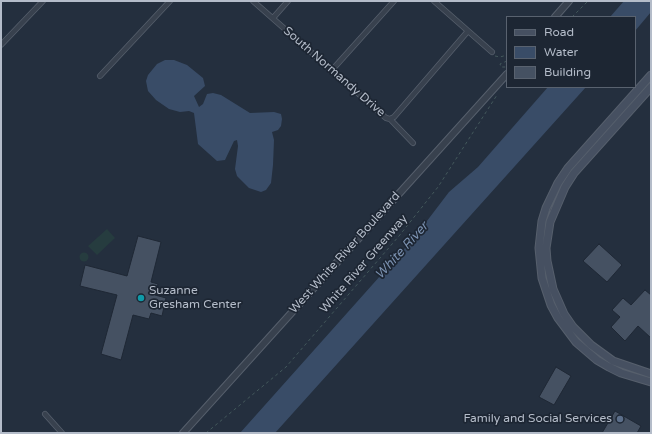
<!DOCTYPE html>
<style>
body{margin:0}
#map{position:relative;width:652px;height:434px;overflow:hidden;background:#242f3e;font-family:"Varela Round",sans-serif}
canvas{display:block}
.frame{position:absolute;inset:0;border:2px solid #b4bcc9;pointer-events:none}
.legend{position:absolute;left:506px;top:16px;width:130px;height:72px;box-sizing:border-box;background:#1d2633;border:1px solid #59626f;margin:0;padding:5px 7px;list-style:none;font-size:12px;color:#b4bcc9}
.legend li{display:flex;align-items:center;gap:8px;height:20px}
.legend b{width:20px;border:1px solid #59626f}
</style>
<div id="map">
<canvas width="652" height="434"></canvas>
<div class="frame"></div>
<ul class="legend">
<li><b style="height:5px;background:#465061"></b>Road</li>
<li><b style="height:11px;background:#394c67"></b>Water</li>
<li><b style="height:11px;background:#455162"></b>Building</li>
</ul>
</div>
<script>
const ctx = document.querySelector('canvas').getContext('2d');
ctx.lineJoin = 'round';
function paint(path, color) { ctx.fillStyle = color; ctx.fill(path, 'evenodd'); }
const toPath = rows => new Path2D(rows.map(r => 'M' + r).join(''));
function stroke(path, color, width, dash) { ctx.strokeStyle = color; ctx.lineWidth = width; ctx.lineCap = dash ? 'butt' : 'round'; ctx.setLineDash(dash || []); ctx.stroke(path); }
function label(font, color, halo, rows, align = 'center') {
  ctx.font = font + ' "Varela Round",sans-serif'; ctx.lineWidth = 3.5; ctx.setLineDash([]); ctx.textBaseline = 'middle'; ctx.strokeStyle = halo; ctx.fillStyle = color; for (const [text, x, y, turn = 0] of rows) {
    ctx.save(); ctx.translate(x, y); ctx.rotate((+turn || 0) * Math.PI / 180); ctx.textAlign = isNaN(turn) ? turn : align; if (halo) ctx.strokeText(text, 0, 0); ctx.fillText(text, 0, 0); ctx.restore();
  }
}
paint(toPath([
 [107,229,115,238,97,255,88,246],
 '79.5 257a4.5 4.5 0 1 1 9 0a4.5 4.5 0 1 1-9 0Z'
]), '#263c3f');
paint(toPath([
 [624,1,651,1,651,12,635,31,635,17,610,17],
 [165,60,174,60,187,65,203,78,205,86,194,96,199,107,203,104,207,94,213,93,221,95,250,113,274,112,281,114,282,119,281,126,278,130,272,132,274,140,273,165,271,183,266,190,261,192,249,188,237,176,235,169,238,146,237,140,234,141,225,160,217,161,198,144,194,113,189,111,180,112,169,109,156,100,148,91,146,81,148,75,157,64],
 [548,87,586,87,275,433,240,433,414,238,449,192,478,167]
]), '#394c67');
const building = toPath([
 [138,236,161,242,151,282,158,284,155,295,166,298,162,316,151,313,149,319,133,315,121,360,101,354,117,295,80,286,85,265,127,276,138,236],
 [599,244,622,265,607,282,583,261,599,244],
 [645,290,651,295,651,338,638,326,625,341,611,327,620,317,612,310,623,298,631,305,645,290],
 [556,367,571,376,554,405,539,397,556,367],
 [615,411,641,426,637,433,602,433,615,411]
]);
paint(building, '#455162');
stroke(building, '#1f2835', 1);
const minor = toPath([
 [253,1,386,118,390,119,413,143],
 [434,1,492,52],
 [273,18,288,1],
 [1,45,43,1],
 [332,70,394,1],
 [100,76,170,1],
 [390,119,394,117,468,31],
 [45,414,62,433]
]);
const tertiary = toPath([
 [555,17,569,1],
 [183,433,507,74]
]);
const secondary = toPath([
 [651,75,568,168,558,183,546,208,542,221,539,248,542,278,551,305,558,318,576,342,597,360,609,367,621,373,651,382],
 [651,87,574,173,565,187,550,222,546,248,547,261,553,289,564,314,573,327,591,345,613,361,651,374]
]);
stroke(minor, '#565f6c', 6);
stroke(tertiary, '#565f6c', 8);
stroke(secondary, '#565f6c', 9);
stroke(toPath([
 [572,17,588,1],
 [495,56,500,57,507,55],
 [507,61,500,64,501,67,507,67],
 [206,433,286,367,399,236,438,187,497,95]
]), '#44595c', 1, [3, 3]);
stroke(minor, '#38414e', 4.5);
stroke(tertiary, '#38414e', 6);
stroke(secondary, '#465061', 7);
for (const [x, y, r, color] of [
 [141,298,4,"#0f9aa8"],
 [620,419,4,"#5c6f8a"]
]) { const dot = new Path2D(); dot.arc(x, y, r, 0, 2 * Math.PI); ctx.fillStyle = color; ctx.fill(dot); stroke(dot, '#1d2633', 1.5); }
label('12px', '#b4bcc9', '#1d2633', [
 ["South Normandy Drive",334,72,41],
 ["West White River Boulevard",345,253,-48],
 ["White River Greenway",364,264,-49]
]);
label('12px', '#b4bcc9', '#1d2633', [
 ["Suzanne",149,291],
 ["Gresham Center",149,305],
 ["Family and Social Services",612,419,"right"]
], 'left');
label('italic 13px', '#7c92b1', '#1d2633', [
 ["White River",402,251,-48]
]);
</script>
